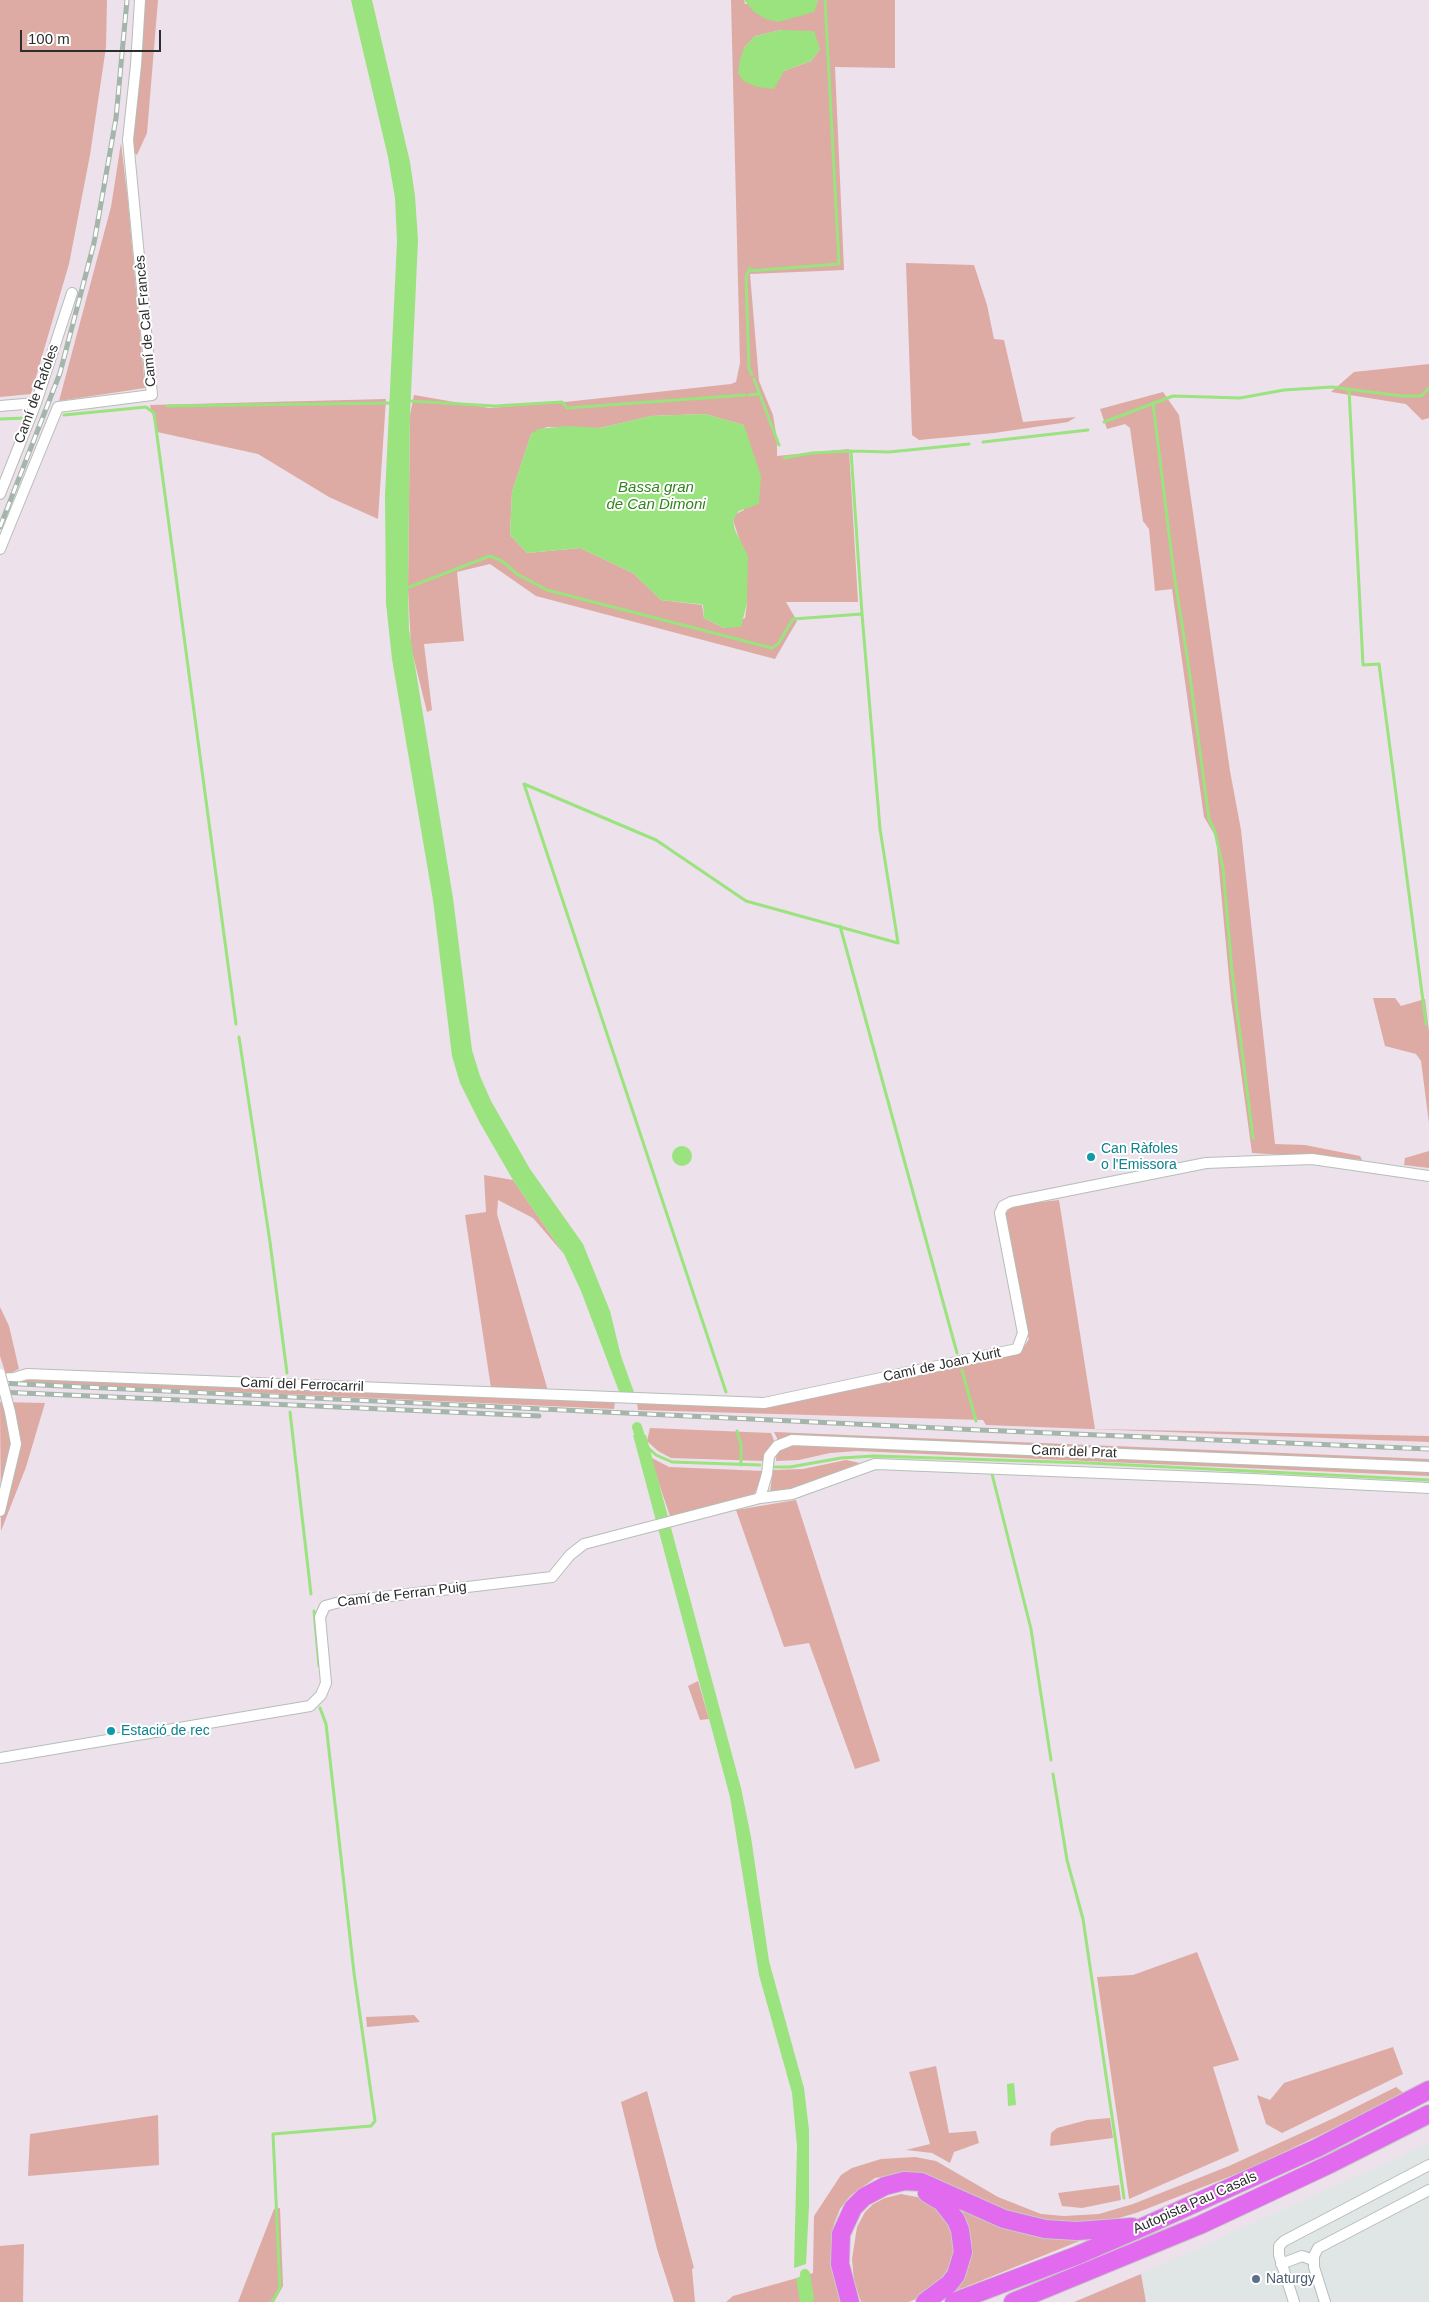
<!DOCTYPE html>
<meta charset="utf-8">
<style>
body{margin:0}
#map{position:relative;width:1429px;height:2302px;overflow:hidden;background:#ede1ec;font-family:Arial,sans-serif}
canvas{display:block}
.scale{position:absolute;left:20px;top:30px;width:141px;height:22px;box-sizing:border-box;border:2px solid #2d2d2d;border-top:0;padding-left:6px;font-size:15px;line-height:18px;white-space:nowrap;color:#2d2d2d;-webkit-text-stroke:4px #fff;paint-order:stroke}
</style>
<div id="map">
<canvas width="1429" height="2302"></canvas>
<div class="scale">100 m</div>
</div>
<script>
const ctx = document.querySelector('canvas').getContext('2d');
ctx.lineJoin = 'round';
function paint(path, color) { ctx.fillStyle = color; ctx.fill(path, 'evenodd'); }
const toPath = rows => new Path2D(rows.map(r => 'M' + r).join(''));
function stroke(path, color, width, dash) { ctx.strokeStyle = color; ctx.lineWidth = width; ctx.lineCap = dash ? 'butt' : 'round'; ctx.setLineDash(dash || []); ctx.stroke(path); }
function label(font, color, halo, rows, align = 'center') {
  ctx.font = font + ' Arial,sans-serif'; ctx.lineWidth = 4; ctx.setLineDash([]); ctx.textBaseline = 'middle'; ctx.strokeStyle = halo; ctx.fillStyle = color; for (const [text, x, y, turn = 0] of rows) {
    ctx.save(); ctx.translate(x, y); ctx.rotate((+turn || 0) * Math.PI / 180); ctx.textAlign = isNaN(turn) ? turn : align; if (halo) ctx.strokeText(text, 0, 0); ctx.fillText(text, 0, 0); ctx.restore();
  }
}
paint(toPath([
 [1429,2143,1429,2302,1146,2302,1141,2274]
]), '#e0e6e5');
paint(toPath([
 [0,0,107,0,106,47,90,155,69,264,31,394,0,397],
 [137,0,158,0,147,133,137,155,133,152],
 [731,0,744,0,745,4,818,2,817,0,895,0,895,68,835,67,844,270,750,274,759,381,773,415,777,440,777,456,849,449,858,602,786,602,797,621,775,659,536,596,490,564,457,572,464,641,424,644,432,710,427,712,411,647,408,589,410,415,414,395,489,408,565,402,731,384,736,382,740,363],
 [781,30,820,49,811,61,784,71,744,48,755,36],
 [705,414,744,425,744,510,736,514,733,520,739,538,746,584,747,603,745,618,724,628,704,618,702,605,661,600,633,573,580,548,527,553,510,535,512,492,531,434,547,427,600,428,651,416],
 [121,143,128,202,145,388,59,401,111,207],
 [906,263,974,265,987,305,994,339,1004,340,1023,422,1076,417,1068,422,994,433,919,440,912,435],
 [1429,364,1429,418,1422,420,1406,404,1331,392,1354,372],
 [1163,392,1179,415,1230,771,1241,830,1275,1144,1305,1145,1360,1156,1362,1160,1252,1153,1231,999,1216,837,1204,817,1172,589,1155,591,1149,529,1143,521,1130,428,1125,424,1107,429,1100,409],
 [386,399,378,519,329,497,258,454,157,432,150,405],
 [1373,998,1395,998,1401,1006,1425,999,1429,1032,1429,1123,1421,1061,1416,1054,1385,1046],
 [1429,1151,1429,1168,1404,1165,1405,1158],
 [484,1175,513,1180,564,1254,533,1218,498,1200,497,1214,548,1391,491,1388,465,1215,486,1212],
 [1059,1200,1095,1429,1429,1436,1429,1442,986,1425,983,1420,638,1410,637,1403,767,1406,1020,1353,1029,1339,1023,1323,1003,1216,1013,1205],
 [0,1307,9,1326,19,1369,6,1375,0,1356],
 [33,1377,615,1401,614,1409,21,1382],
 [0,1402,45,1403,26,1467,1,1531],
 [650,1428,771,1433,775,1443,764,1461,671,1458,658,1451,647,1441],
 [774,1432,1429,1459,1429,1476,857,1451,830,1453,799,1460,776,1461,777,1438],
 [650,1457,669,1467,764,1471,754,1495,670,1516],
 [846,1460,860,1463,793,1489,770,1492,773,1470,803,1469],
 [796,1500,880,1761,855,1769,809,1643,784,1647,736,1510],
 [698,1681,709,1719,700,1720,688,1686],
 [1197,1952,1239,2060,1213,2067,1239,2151,1129,2199,1097,1977,1133,1975],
 [414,2015,420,2022,367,2027,366,2017],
 [1393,2047,1403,2074,1282,2133,1266,2124,1257,2095,1270,2100,1284,2083],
 [936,2066,949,2133,976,2131,979,2143,954,2152,950,2163,932,2153,906,2150,930,2144,909,2072],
 [1396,2087,1405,2094,1249,2169,1136,2213,1101,2223,1070,2226,1015,2217,926,2174,910,2172,875,2178,850,2196,840,2209,834,2224,831,2241,834,2277,842,2302,804,2302,799,2277,813,2273,814,2216,841,2175,852,2168,881,2159,915,2157,936,2161,998,2197,1041,2214,1064,2216,1099,2214,1133,2204,1229,2166,1334,2118],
 [647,2091,694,2268,692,2269,695,2302,674,2302,657,2249,621,2102],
 [158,2115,159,2165,28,2176,30,2134],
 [1110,2118,1113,2138,1050,2146,1051,2133,1057,2128,1087,2120],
 [1119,2185,1121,2200,1082,2208,1062,2206,1058,2193],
 [901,2194,922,2198,934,2206,946,2221,953,2236,956,2249,950,2266,937,2284,925,2295,909,2302,861,2302,854,2281,852,2259,857,2227,865,2212,873,2204,885,2198],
 [951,2202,1092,2236,953,2292,965,2273],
 [280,2208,283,2286,274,2302,238,2302,274,2209],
 [24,2244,23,2302,0,2302,0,2246],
 [1141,2274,1146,2302,1074,2302],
 [797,2278,802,2298,800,2302,726,2302,733,2296]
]), '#ddaba3');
paint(toPath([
 [351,0,372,0,410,162,415,196,418,240,410,415,408,589,409,629,453,898,472,1050,480,1076,491,1101,530,1169,583,1244,610,1311,621,1356,635,1395,620,1394,581,1291,564,1254,513,1180,480,1123,460,1083,452,1056,433,900,392,659,386,603,385,496,397,241,395,198,388,157],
 [744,0,817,0,818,2,814,12,778,22,766,19,754,12],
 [781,30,814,31,820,49,811,61,784,71,774,89,757,87,743,81,738,73,740,59,744,48,755,36],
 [705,414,744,425,761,476,759,504,739,511,733,520,735,530,748,556,747,603,741,627,724,628,704,618,703,605,698,604,661,600,633,573,580,548,527,553,510,535,512,492,531,434,538,429,568,426,600,428,651,416],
 '672 1156a10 10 0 1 1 20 0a10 10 0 1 1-20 0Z',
 [633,1435,646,1435,741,1788,751,1837,769,1961,804,2088,809,2130,809,2206,806,2264,794,2268,797,2146,792,2093,759,1975,730,1797],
 [1014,2083,1016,2105,1008,2106,1007,2084],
 [807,2275,809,2302,800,2302,796,2278]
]), '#9ae37f');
stroke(toPath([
 [750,268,746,277,749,368,752,375],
 [749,271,839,264,825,0],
 [754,379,779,445],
 [1349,389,1363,665,1379,664,1426,1024],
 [749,395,759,394],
 [409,401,495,406,562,402,567,408,745,395],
 [1153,403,1174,574,1189,669,1209,819,1215,832,1223,868,1232,971,1253,1138],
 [167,406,394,403],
 [64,415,146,407,154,413,236,1024],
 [0,419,26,418],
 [1104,422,1173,396,1240,398,1284,390,1332,387,1402,396,1421,396,1429,388],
 [983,442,1088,430],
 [851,451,862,614],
 [784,458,812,453,851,451,889,452,969,444],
 [404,589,490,556,502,561,517,574,547,590,772,648,778,644,793,619,862,614,880,829,898,943,746,901,656,840,524,784,726,1392],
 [840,926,957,1353],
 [239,1037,270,1242,287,1373],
 [962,1370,976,1421],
 [290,1412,311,1594],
 [737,1431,741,1445,741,1465],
 [646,1446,656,1455,672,1462,760,1465],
 [775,1467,790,1467,841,1458,874,1456,1089,1463,1429,1480],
 [992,1474,1031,1629,1051,1760],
 [314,1611,319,1666],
 [1053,1774,1067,1860,1083,1919,1124,2198],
 [272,2302,280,2288,273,2134,371,2126,375,2121,354,1973,326,1724,320,1708]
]), '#9ae37f', 3);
stroke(toPath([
 [637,1427,644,1449],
 [805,2274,809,2298,806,2302]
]), '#9ae37f', 10);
const street = toPath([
 [0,406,36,403],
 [0,494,36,403,72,293],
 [0,549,58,407,152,395,128,140,136,65,140,0],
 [0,1379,14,1378,27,1374,764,1403,1017,1349,1023,1333,1000,1213,1003,1206,1011,1202,1206,1163,1312,1159,1429,1176],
 [760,1498,767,1474,769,1456,777,1446,792,1440,1429,1467],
 [0,1511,16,1444,10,1412],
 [0,1758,310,1706,321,1695,326,1683,320,1617,325,1606,340,1602,552,1577,570,1555,584,1544,760,1498,792,1494,875,1464,1252,1479,1429,1488],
 [1281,2264,1302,2256,1313,2260],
 [1294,2302,1279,2255,1279,2246,1284,2241,1429,2165],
 [1325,2302,1314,2267,1314,2256,1318,2248,1429,2190]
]);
const highway = toPath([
 [850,2302,840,2264,841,2234,853,2208,864,2197,885,2186,904,2181,921,2182,1004,2219,1045,2229,1077,2231,1132,2227],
 [925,2302,949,2284,956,2275,963,2252,960,2230,956,2220,942,2202,927,2193],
 [954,2302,1078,2255,1145,2226,1317,2148,1429,2090],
 [1013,2302,1200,2225,1330,2164,1429,2114]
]);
stroke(street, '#b4bfb7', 12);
stroke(highway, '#c8c8c8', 20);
stroke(street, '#fff', 10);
stroke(highway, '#e16aee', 18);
const rail = toPath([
 [0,527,60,373,94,243,116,118,127,0],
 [0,1383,980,1430,1429,1449],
 [0,1392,539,1416]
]);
stroke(rail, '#a4b5a9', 5);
stroke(rail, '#fff', 3, [9]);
const streetBridge = toPath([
 [0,1374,10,1412]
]);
stroke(streetBridge, '#b4bfb7', 12, []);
stroke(streetBridge, '#fff', 10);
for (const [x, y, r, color] of [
 [1091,1157,5,"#0f9aa8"],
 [111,1731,5,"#0f9aa8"],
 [1256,2279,5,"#5c6f8a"]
]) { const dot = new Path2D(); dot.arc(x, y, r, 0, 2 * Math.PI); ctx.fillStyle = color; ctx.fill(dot); stroke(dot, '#fff', 2); }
label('14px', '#2d2d2d', '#fff', [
 ["Camí de Cal Francès",146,321,-95],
 ["Camí de Rafoles",37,394,-70],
 ["Camí de Joan Xurit",942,1365,-12],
 ["Camí del Ferrocarril",302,1385,2],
 ["Camí del Prat",1074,1452,2],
 ["Camí de Ferran Puig",402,1595,-7],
 ["Autopista Pau Casals",1195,2203,-24]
]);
label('14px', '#0d838f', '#fff', [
 ["Can Ràfoles",1101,1149],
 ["o l'Emissora",1101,1165],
 ["Estació de rec",121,1731]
], 'left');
label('14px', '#4e5e75', '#fff', [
 ["Naturgy",1266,2279]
], 'left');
label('italic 15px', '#2f841b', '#fff', [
 ["Bassa gran",656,488],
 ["de Can Dimoni",656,505]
]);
</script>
